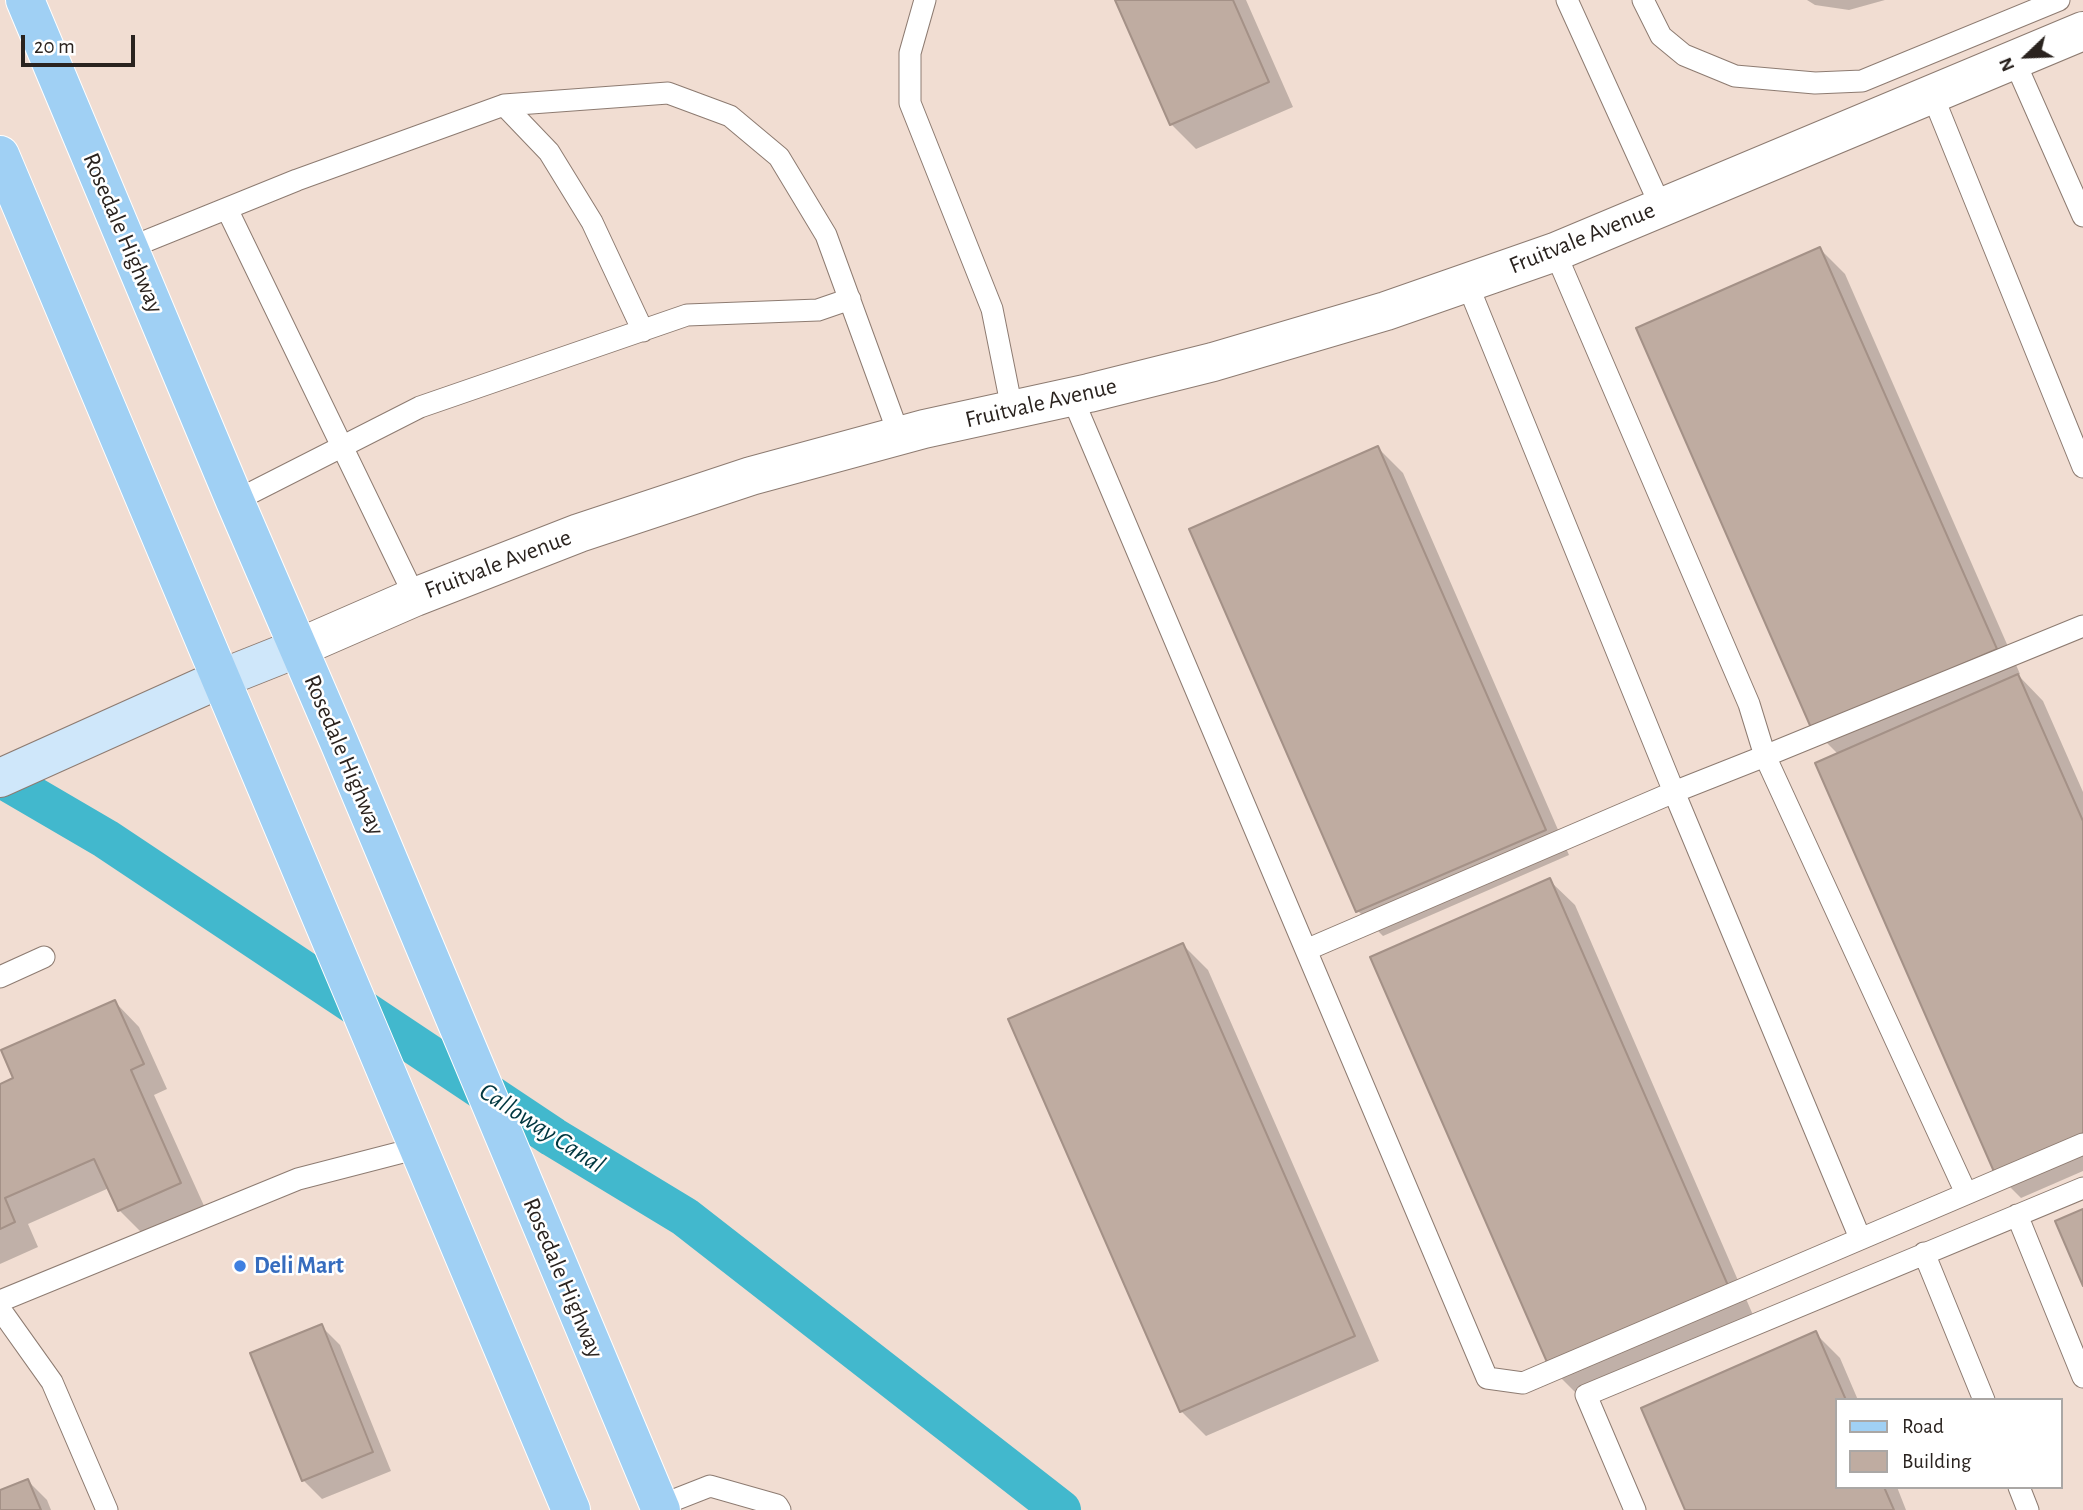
<!DOCTYPE html>
<style>
body{margin:0}
#map{position:relative;width:2083px;height:1510px;overflow:hidden;background:#f1ddd2;font-family:"Alegreya Sans",sans-serif}
canvas{display:block}
.legend{position:absolute;left:1835px;top:1398px;width:228px;height:91px;box-sizing:border-box;background:#fff;border:2px solid #aaa7a5;margin:0;padding:9px 12px;list-style:none;font-size:21px;color:#2a231f}
.legend li{display:flex;align-items:center;gap:14px;height:35px}
.legend b{width:35px;border:2px solid #aaa7a5}
.north{position:absolute;left:1992px;top:21px;width:70px;height:70px;-webkit-text-stroke:5px #fff;paint-order:stroke;rotate:247deg;font-size:19px;font-weight:700;line-height:28px;text-align:center;color:#2a231f}
.north::after{content:'';display:block;margin:auto;width:24px;height:32px;background:#2a231f;clip-path:polygon(50% 0,100% 100%,50% 72%,0 100%)}
.scale{position:absolute;left:21px;top:35px;width:114px;height:32px;box-sizing:border-box;border:4px solid #2a231f;border-top:0;padding-left:9px;font-size:21px;line-height:24px;white-space:nowrap;color:#2a231f;-webkit-text-stroke:5px #fff;paint-order:stroke}
</style>
<div id="map">
<canvas width="2083" height="1510"></canvas>
<ul class="legend">
<li><b style="height:9px;background:#a0d0f4"></b>Road</li>
<li><b style="height:19px;background:#bfaca1"></b>Building</li>
</ul>
<div class="north">N</div>
<div class="scale">20 m</div>
</div>
<script>
const ctx = document.querySelector('canvas').getContext('2d');
ctx.lineJoin = 'round';
function paint(path, color) { ctx.fillStyle = color; ctx.fill(path, 'evenodd'); }
const toPath = rows => new Path2D(rows.map(r => 'M' + r).join(''));
function stroke(path, color, width, dash) { ctx.strokeStyle = color; ctx.lineWidth = width; ctx.lineCap = dash ? 'butt' : 'round'; ctx.setLineDash(dash || []); ctx.stroke(path); }
function label(font, color, halo, rows, align = 'center') {
  ctx.font = font + ' "Alegreya Sans",sans-serif'; ctx.lineWidth = 5; ctx.setLineDash([]); ctx.textBaseline = 'middle'; ctx.strokeStyle = halo; ctx.fillStyle = color; for (const [text, x, y, turn = 0] of rows) {
    ctx.save(); ctx.translate(x, y); ctx.rotate((+turn || 0) * Math.PI / 180); ctx.textAlign = isNaN(turn) ? turn : align; if (halo) ctx.strokeText(text, 0, 0); ctx.fillText(text, 0, 0); ctx.restore();
  }
}
paint(toPath([
 [1117,0,1246,0,1293,107,1196,149,1171,124],
 [1807,0,1885,0,1849,10,1815,5],
 [1820,249,1845,274,2020,674,2018,675,2043,701,2083,792,2083,1171,2021,1198,1996,1173,1838,754,1813,729],
 [1378,448,1403,473,1569,855,1383,936,1358,911,1191,530],
 [1550,881,1575,905,1753,1315,1576,1393,1551,1368],
 [1183,945,1208,970,1379,1361,1206,1436,1181,1411],
 [115,1002,139,1027,167,1089,154,1095,205,1208,144,1235,119,1210,109,1188,28,1224,38,1247,0,1264,0,1086,16,1079],
 [321,1326,340,1345,391,1471,322,1499,303,1480],
 [1815,1333,1840,1358,1858,1400,1836,1400,1836,1487,1897,1487,1906,1510,1687,1510],
 [28,1481,47,1500,51,1510,0,1510,0,1492]
]), '#0003');
stroke(toPath([
 [0,777,106,839,553,1137,685,1217,1061,1510]
]), '#42b8cd', 40);
const building = toPath([
 [1115,0,1233,0,1269,82,1170,125,1115,0],
 [1820,247,1997,649,1812,730,1636,328,1820,247],
 [1378,446,1546,830,1356,912,1189,529,1378,446],
 [2018,674,2083,821,2083,1136,1995,1174,1815,763,2018,674],
 [1550,878,1730,1290,1550,1369,1370,957,1550,878],
 [1183,943,1355,1336,1180,1412,1008,1019,1183,943],
 [115,1000,144,1064,131,1070,181,1183,118,1211,94,1159,5,1198,15,1222,0,1229,0,1084,13,1078,1,1050,115,1000],
 [2083,1209,2083,1286,2055,1221,2083,1209],
 [322,1324,373,1452,302,1481,250,1353,322,1324],
 [1816,1331,1846,1400,1836,1400,1836,1487,1884,1487,1894,1510,1685,1510,1641,1408,1816,1331],
 [28,1479,41,1510,0,1510,0,1490,28,1479]
]);
paint(building, '#bfaca1');
stroke(building, '#a49187', 2);
const service = toPath([
 [925,0,910,53,910,103,992,309,1012,409],
 [1567,0,1661,207],
 [1643,0,1661,36,1684,55,1735,76,1815,83,1862,81,2059,0],
 [2014,60,2083,216],
 [1932,94,2083,467],
 [504,105,549,152,592,222,643,331],
 [227,209,415,597],
 [129,248,297,180,504,105,668,93,730,116,779,157,826,235,899,435],
 [1467,283,1674,792,1765,756,1749,704,1555,252],
 [1072,397,1487,1378,1523,1383,2083,1144],
 [235,501,420,407,687,315,818,310,850,299],
 [1306,950,1674,792,1860,1238],
 [0,977,44,957],
 [1966,1193,1765,756,2083,626],
 [2017,1215,2083,1377],
 [1924,1253,1984,1400],
 [0,1301,298,1179,418,1148],
 [0,1309,52,1382,107,1510],
 [2019,1487,2028,1510],
 [659,1506,710,1486,777,1505,780,1510],
 [1635,1510,1586,1395,2083,1188]
]);
const minor = toPath([
 [298,648,415,597,579,533,751,476,924,429,1089,393,1213,362,1386,311,1555,252,2083,31]
]);
const secondary = toPath([
 [0,778,220,679,298,648]
]);
const primary = toPath([
 [25,0,235,501,339,742,661,1510],
 [0,155,571,1510]
]);
stroke(service, '#8d7b71', 23);
stroke(minor, '#8d7b71', 40);
stroke(secondary, '#8d7b71', 40);
stroke(primary, '#fff', 40);
stroke(service, '#fff', 21);
stroke(minor, '#fff', 38);
stroke(secondary, '#cfe7fa', 38);
stroke(primary, '#a0d0f4', 38);
for (const [x, y, r, color] of [
 [240,1266,7,"#3f7fe0"]
]) { const dot = new Path2D(); dot.arc(x, y, r, 0, 2 * Math.PI); ctx.fillStyle = color; ctx.fill(dot); stroke(dot, '#fff', 2.5); }
label('24px', '#2a231f', '#fff', [
 ["Rosedale Highway",123,233,67],
 ["Fruitvale Avenue",1582,238,-22],
 ["Fruitvale Avenue",1041,403,-13],
 ["Fruitvale Avenue",498,564,-21],
 ["Rosedale Highway",344,755,67],
 ["Rosedale Highway",563,1278,67]
]);
label('bold 24px', '#366cbe', '#fff', [
 ["Deli Mart",254,1266]
], 'left');
label('italic 26px', '#003740', '#fff', [
 ["Calloway Canal",542,1128,33]
]);
</script>
